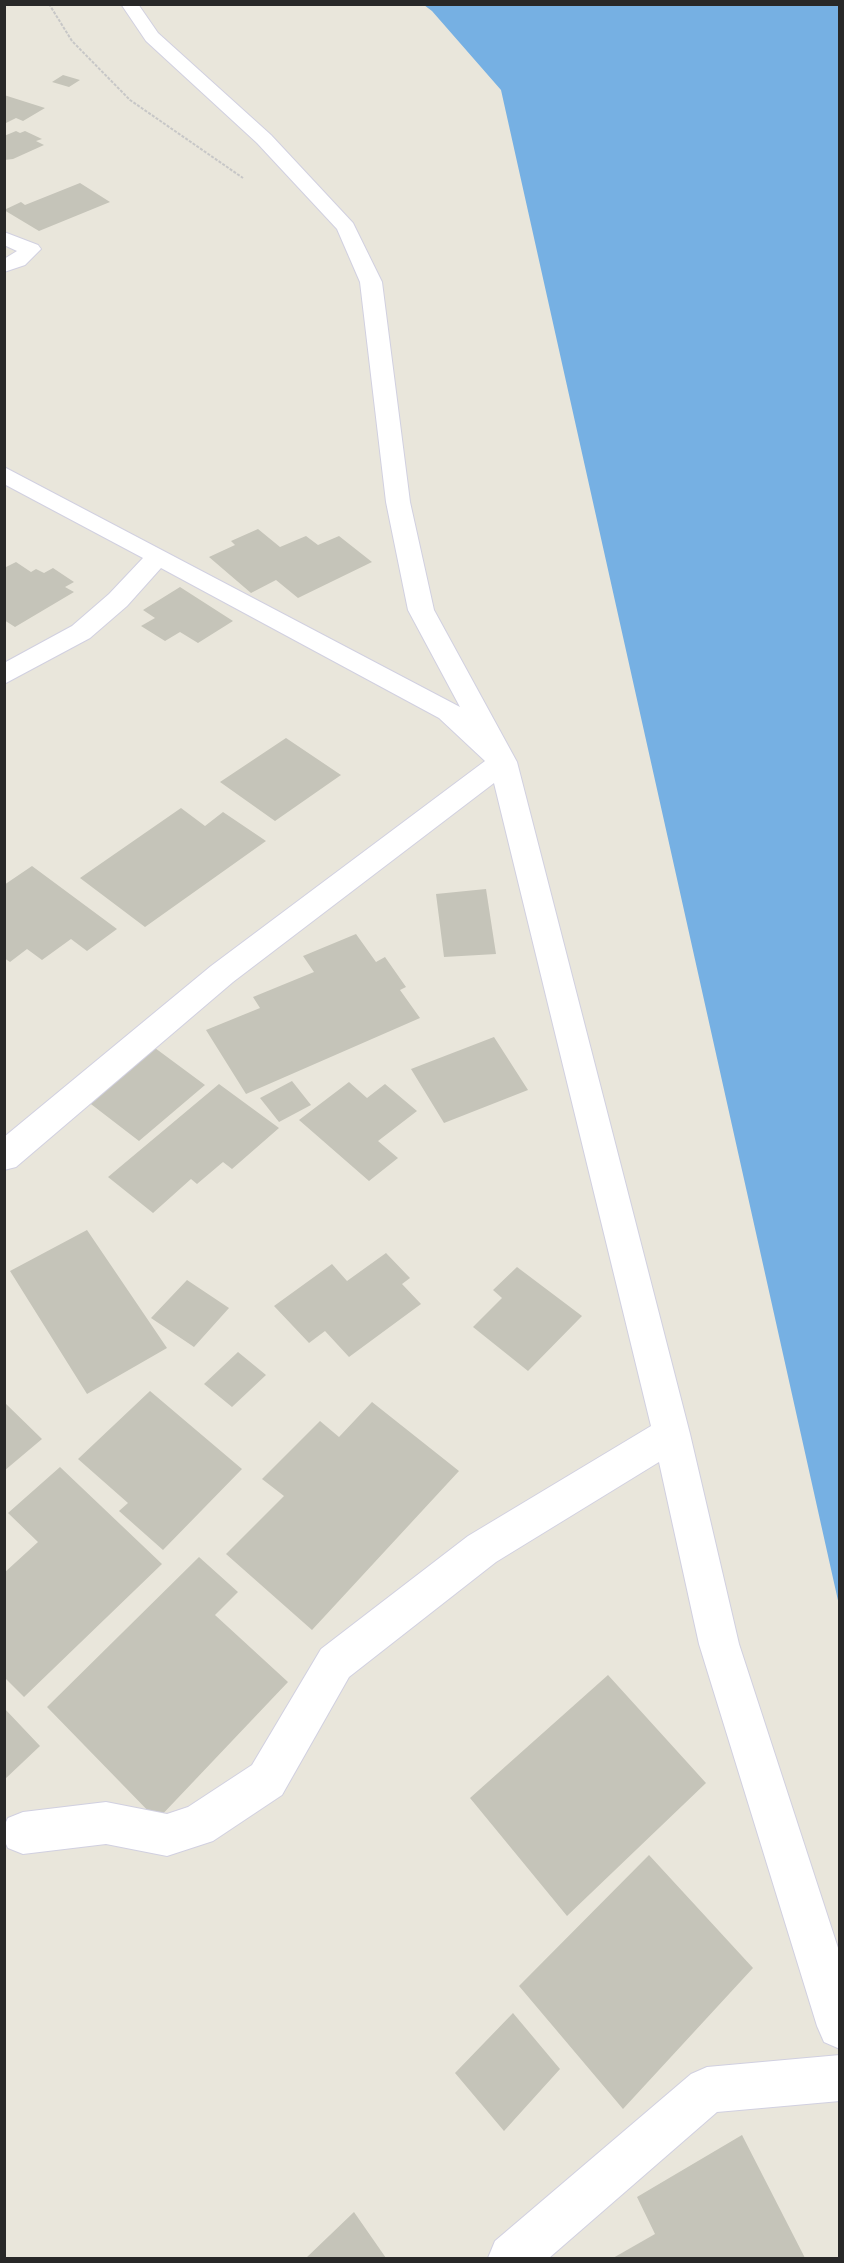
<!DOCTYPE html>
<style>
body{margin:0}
#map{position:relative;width:844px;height:2263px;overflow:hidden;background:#e9e6db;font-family:Quicksand,sans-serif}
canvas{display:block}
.frame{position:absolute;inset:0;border:6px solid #282828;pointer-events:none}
</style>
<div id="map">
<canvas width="844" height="2263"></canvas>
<div class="frame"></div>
</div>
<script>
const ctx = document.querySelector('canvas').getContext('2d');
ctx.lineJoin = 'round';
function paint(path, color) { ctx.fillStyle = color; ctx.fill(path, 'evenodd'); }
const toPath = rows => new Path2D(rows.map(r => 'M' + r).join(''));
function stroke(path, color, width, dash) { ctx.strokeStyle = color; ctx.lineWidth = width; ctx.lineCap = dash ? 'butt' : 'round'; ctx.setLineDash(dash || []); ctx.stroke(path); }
paint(toPath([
 [424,5,839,5,839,1605,501,90,432,11]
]), '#76b0e3');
paint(toPath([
 [63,75,80,80,69,87,52,82],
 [4,95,45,108,23,121,16,118,4,124],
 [16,131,20,133,25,131,42,139,36,141,44,145,13,159,4,160,4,136],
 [80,183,110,202,39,231,4,210,21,202,25,205],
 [258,529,280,547,306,536,318,545,339,536,372,562,298,598,276,580,251,593,209,557,235,545,231,541],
 [16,562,31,572,36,569,44,573,53,568,74,582,65,587,74,592,15,627,4,620,4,568],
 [180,587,233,621,198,643,180,632,165,641,141,626,155,618,143,610],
 [286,738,341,775,275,821,220,782],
 [181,808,205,826,223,812,266,841,145,927,80,878],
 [32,866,117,929,87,951,71,939,42,960,27,949,10,962,4,958,4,885],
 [486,889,496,954,444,957,436,894],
 [356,934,376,962,385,957,406,987,400,990,420,1018,246,1094,206,1030,260,1008,253,997,314,972,303,956],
 [494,1037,528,1090,444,1123,411,1069],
 [155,1048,205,1085,139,1141,87,1101],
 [292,1081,311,1105,279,1122,260,1098],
 [349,1082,367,1098,385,1084,417,1111,378,1141,398,1158,369,1181,299,1120],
 [219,1084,279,1128,232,1169,223,1162,197,1184,191,1179,153,1213,108,1177],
 [87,1230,167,1348,87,1394,10,1271],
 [386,1253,410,1278,402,1284,421,1304,349,1357,325,1331,309,1343,274,1306,332,1264,347,1281],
 [517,1267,582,1316,528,1371,473,1327,502,1298,493,1290],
 [187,1280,229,1308,194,1347,151,1318],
 [238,1352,266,1375,232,1407,204,1384],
 [150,1391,242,1469,163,1550,119,1511,128,1503,78,1459],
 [4,1402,42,1439,4,1471],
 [372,1402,459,1471,312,1630,226,1554,284,1496,262,1479,320,1421,339,1437],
 [60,1467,162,1564,24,1697,4,1677,4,1573,38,1542,8,1513],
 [199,1557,238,1592,215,1615,288,1682,157,1820,47,1707],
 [608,1675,706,1783,567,1916,470,1798],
 [4,1708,40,1746,4,1780],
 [649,1855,753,1968,623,2109,519,1986],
 [513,2013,560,2069,504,2131,455,2073],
 [742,2135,805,2258,613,2258,655,2234,637,2197],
 [354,2212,386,2258,306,2258]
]), '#c5c4b9');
const street = toPath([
 [121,4,138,4,158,33,271,135,353,223,382,282,410,502,434,610,517,762,690,1434,739,1644,840,1954,840,2049,824,2042,817,2026,699,1644,659,1462,496,1562,349,1677,282,1795,213,1841,167,1856,106,1844,23,1854,8,1848,4,1840,4,1826,8,1818,23,1812,106,1802,167,1814,188,1807,252,1765,321,1649,468,1536,651,1426,494,783,233,982,16,1167,4,1170,4,1137,211,966,485,761,439,718,161,568,127,606,90,638,4,684,4,663,72,626,109,594,143,558,4,484,4,467,460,707,408,610,386,502,360,282,337,229,257,143,146,41,121,4],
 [4,232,38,245,41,249,25,265,4,272,4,259,17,251,4,245,4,232],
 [840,2055,840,2101,717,2112,549,2258,488,2258,495,2241,691,2074,707,2067,840,2055]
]);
stroke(street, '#d1d0e0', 2);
stroke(toPath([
 [49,4,72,41,130,100,243,178]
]), '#c7c7c7', 2, [3, 1.5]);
paint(street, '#fff');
</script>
